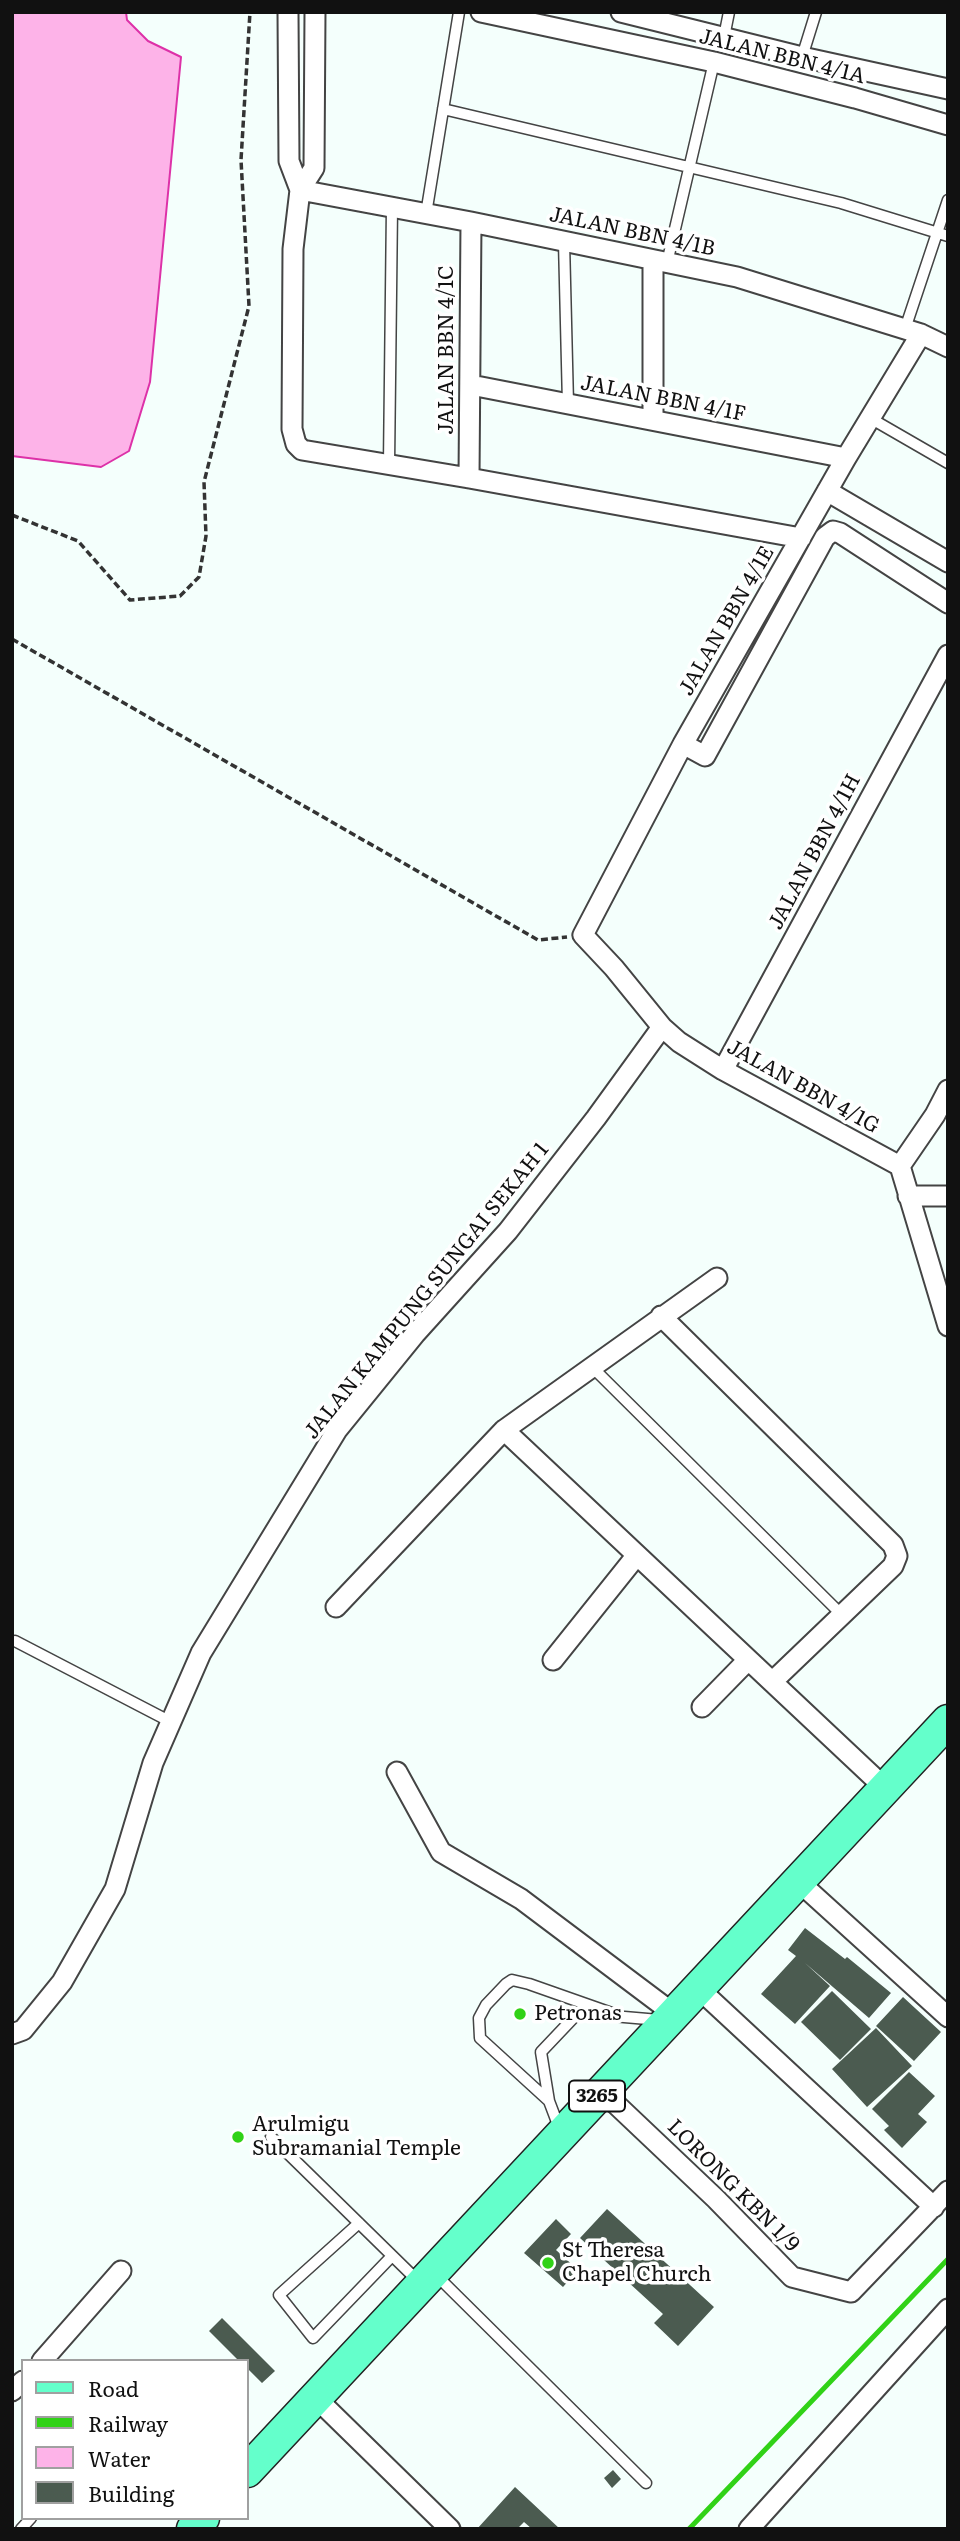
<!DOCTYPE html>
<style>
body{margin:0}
#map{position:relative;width:960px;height:2541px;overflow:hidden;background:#f4fffc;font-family:Literata,serif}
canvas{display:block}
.frame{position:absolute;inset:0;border:14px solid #111;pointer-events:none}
.legend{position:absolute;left:21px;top:2359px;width:228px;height:161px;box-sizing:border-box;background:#fff;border:2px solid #a0a0a0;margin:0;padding:9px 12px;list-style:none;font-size:21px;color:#111}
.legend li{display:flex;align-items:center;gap:14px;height:35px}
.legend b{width:35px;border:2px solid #a0a0a0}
</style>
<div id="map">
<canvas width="960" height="2541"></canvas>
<div class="frame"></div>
<ul class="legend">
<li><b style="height:9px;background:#64ffcb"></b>Road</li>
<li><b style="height:9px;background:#31d217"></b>Railway</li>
<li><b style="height:19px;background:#fdb3e8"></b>Water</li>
<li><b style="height:19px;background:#4b5b50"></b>Building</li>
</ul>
</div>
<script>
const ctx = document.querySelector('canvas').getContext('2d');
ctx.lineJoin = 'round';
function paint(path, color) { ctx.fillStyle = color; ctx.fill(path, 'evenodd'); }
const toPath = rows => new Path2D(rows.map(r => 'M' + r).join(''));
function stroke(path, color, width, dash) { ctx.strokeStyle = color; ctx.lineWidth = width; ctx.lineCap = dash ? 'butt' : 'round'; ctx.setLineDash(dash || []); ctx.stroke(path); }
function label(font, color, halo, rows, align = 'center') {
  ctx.font = font + ' Literata,serif'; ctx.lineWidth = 7; ctx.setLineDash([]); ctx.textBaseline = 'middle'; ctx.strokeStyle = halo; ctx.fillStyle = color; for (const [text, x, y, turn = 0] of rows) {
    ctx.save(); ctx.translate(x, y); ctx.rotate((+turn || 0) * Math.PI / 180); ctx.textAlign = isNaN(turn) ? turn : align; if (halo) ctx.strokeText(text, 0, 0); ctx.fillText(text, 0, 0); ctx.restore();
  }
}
const water = toPath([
 [12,12,126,12,127,20,148,41,181,57,150,382,129,451,101,467,12,456,12,12]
]);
paint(water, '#fdb3e8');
stroke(water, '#dd31a8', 2);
paint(toPath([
 [805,1928,845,1959,847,1957,891,1993,869,2018,805,1963,830,1986,795,2024,761,1994,796,1956,788,1950],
 [832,1991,871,2029,840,2060,801,2022],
 [903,1997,941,2032,914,2061,876,2026],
 [876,2028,912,2066,867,2107,832,2069],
 [909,2072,935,2096,918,2114,927,2122,902,2148,884,2130,889,2126,872,2109],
 [607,2209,714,2307,678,2346,654,2323,663,2314,580,2238],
 [556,2219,571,2234,556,2250,578,2270,563,2287,524,2253],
 [222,2318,275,2371,262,2383,247,2368,247,2361,239,2361,209,2331],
 [613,2470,621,2479,612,2488,604,2478],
 [515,2487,560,2529,532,2529,524,2522,517,2529,477,2529]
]), '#4b5b50');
const service = toPath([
 [724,37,729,12],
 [802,57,816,12],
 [443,109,841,203,948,236],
 [426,214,459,12],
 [564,242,568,404],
 [667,263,714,62],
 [905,329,948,200],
 [870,418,948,463],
 [389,464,392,207],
 [591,1366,842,1615],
 [15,1641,171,1722],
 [549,2101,480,2038,479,2018,486,2005,506,1984,512,1980,529,1984,620,2016],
 [560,2130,549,2101,541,2052,578,2013,659,2020],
 [271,2137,418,2281],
 [359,2223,279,2295,313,2338,392,2256],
 [435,2274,646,2483],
 [21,2529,31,2518]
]);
const minor = toPath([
 [288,12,289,161,300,190],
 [315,12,314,168,300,190,293,249,292,429,296,444,302,450,469,478,801,538],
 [481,12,714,62,855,98,948,125],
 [621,12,802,57,948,89],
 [300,190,471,222,737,277,921,334,948,347],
 [653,260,653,420],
 [921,334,846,458,683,744,583,935,614,968,662,1027,679,1042,723,1070,900,1166,948,1326],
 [471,385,846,458],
 [469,478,471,222],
 [827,491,948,562],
 [683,744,705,756,825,537,833,531,840,533,948,603],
 [723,1070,948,655],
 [900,1166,935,1115,948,1090],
 [908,1196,948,1196],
 [661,1316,893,1545,897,1556,893,1566,772,1682],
 [504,1430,885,1788],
 [336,1607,504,1430,717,1278],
 [553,1660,637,1555],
 [702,1707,748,1660],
 [397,1772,441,1852,521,1899,674,2014],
 [798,1881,948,2017],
 [698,1988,934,2207],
 [12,2034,23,2030,62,1982,115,1889,153,1763,201,1653,337,1430,415,1334,508,1231,596,1118,662,1027],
 [602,2091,716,2199,792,2277,851,2292,948,2191],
 [42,2361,121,2271],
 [12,2391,23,2381],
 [316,2398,450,2529],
 [749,2529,948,2309]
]);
const primary = toPath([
 [247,2471,948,1721],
 [193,2529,203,2518]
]);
stroke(service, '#444', 13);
stroke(minor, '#444', 23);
stroke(primary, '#222', 35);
stroke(toPath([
 [12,515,78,541,130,600,180,596,199,577,206,536,204,482,249,306,241,160,250,12],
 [12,639,538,940,567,937]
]), '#333', 3.5, [7, 3.5]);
stroke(service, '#fff', 10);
stroke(minor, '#fff', 19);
stroke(primary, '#64ffcb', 32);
stroke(toPath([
 [689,2529,948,2259]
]), '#31d217', 5);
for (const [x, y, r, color] of [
 [520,2014,7,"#31d217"],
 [238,2137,7,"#31d217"],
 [548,2263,7,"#31d217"]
]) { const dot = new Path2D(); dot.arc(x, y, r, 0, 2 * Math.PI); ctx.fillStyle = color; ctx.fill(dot); stroke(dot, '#fff', 2.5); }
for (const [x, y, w] of [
 [597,2096,56]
]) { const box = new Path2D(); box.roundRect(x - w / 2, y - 15.5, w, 31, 5); ctx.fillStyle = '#fff'; ctx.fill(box); stroke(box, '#111', 2); }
label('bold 19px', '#111', null, [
 ["3265",597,2096]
]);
label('21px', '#111', '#fff', [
 ["JALAN BBN 4/1A",782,57,14],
 ["JALAN BBN 4/1B",632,232,12],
 ["JALAN BBN 4/1C",447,350,-90],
 ["JALAN BBN 4/1F",663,399,11],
 ["JALAN BBN 4/1E",727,621,-60],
 ["JALAN BBN 4/1H",815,852,-62],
 ["JALAN BBN 4/1G",803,1087,29],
 ["JALAN KAMPUNG SUNGAI SEKAH 1",427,1291,-51],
 ["LORONG KBN 1/9",733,2186,45]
]);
label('21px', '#111', '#fff', [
 ["Petronas",534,2014],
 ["Arulmigu",252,2125],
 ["Subramanial Temple",252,2149],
 ["St Theresa",562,2251],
 ["Chapel Church",562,2275]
], 'left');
</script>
